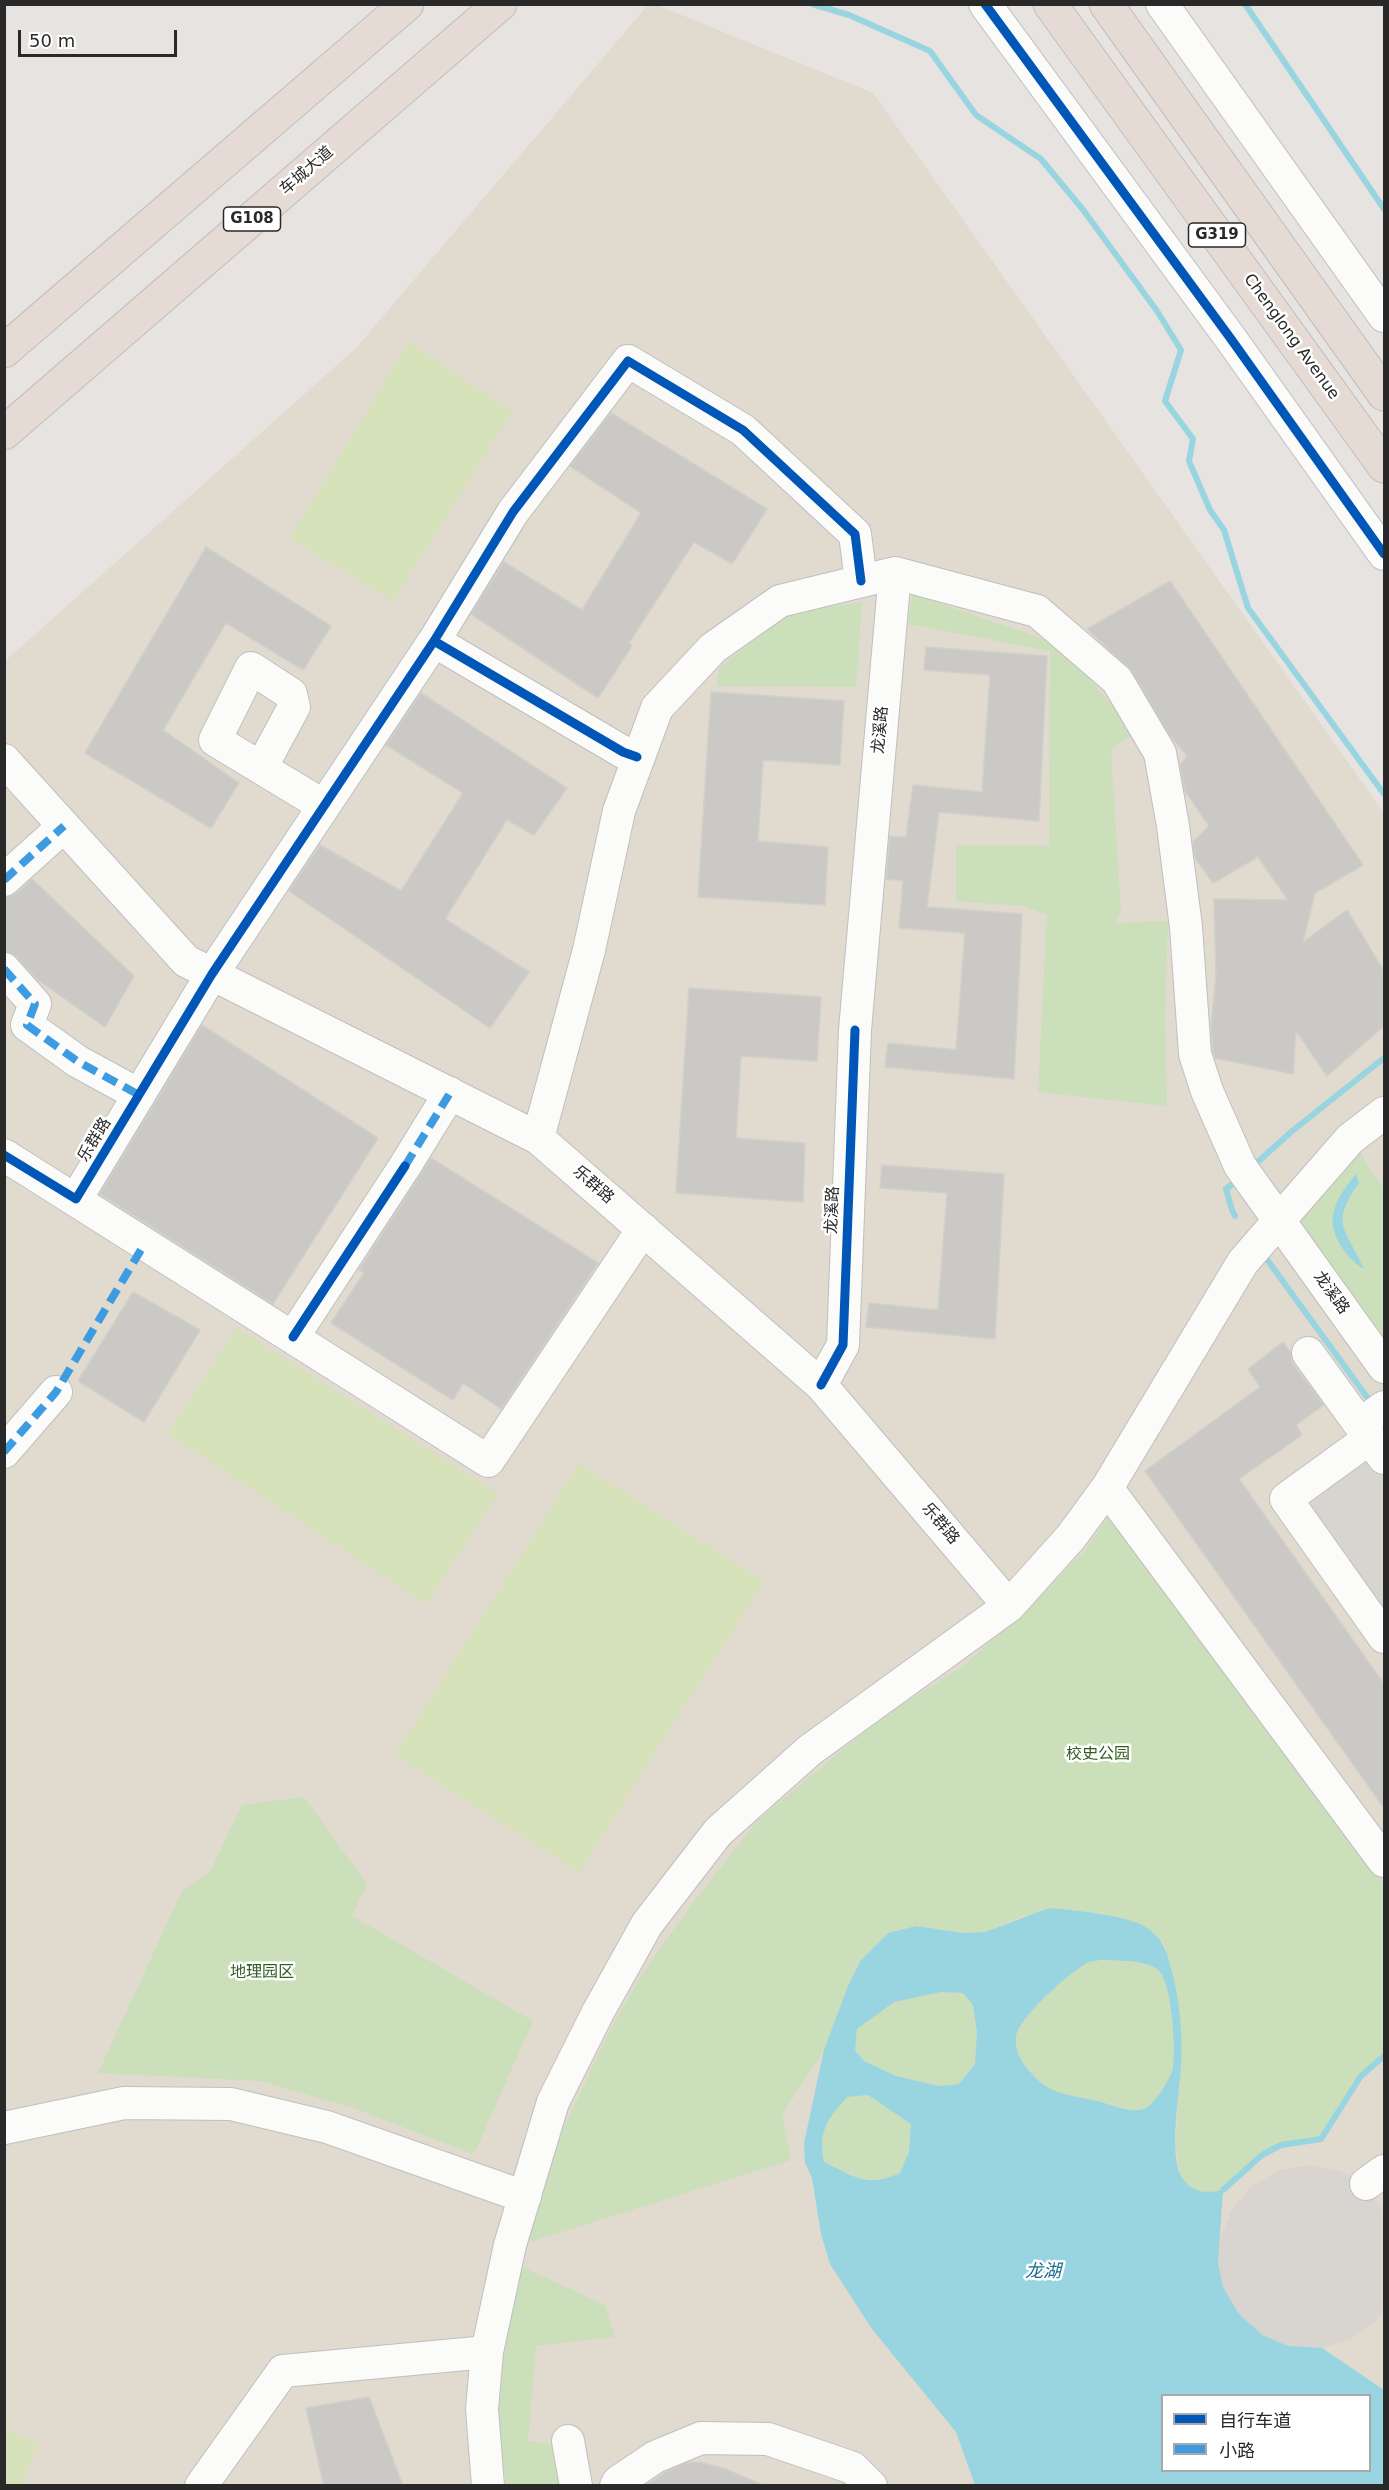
<!DOCTYPE html>
<html>
<head>
<meta charset="utf-8">
<style>
	body { margin:0 }
	#map { position:relative; width:1389px; height:2490px; overflow:hidden; background:#e6e3e0; font-family:"DejaVu Sans","Noto Sans SC",sans-serif }
	canvas { display:block }
	.frame { position:absolute; inset:0; border:6px solid #292929; pointer-events:none }
	.legend { position:absolute; left:1161px; top:2394px; width:210px; height:78px; box-sizing:border-box; background:#fff; border:2px solid #a9a9a9; margin:0; padding:8px 10px; list-style:none; font-size:18px; color:#292929 }
	.legend li { display:flex; align-items:center; gap:12px; height:30px }
	.legend b { width:30px; border:2px solid #a9a9a9 }
	.scale { position:absolute; left:18px; top:30px; width:159px; height:27px; box-sizing:border-box; border:3px solid #292929; border-top:0; padding-left:8px; font-size:18px; line-height:21px; white-space:nowrap; color:#292929; -webkit-text-stroke:4px #fff; paint-order:stroke }
</style>
</head>
<body>
<div id="map">
<canvas width="1389" height="2490"></canvas>
<div class="frame"></div>
<ul class="legend">
<li><b style="height:8px;background:#0057b8"></b>自行车道</li>
<li><b style="height:8px;background:#3d9ce1"></b>小路</li>
</ul>
<div class="scale">50 m</div>
</div>
<script>
const context = document.querySelector('canvas').getContext('2d');
context.lineJoin = 'round';
function paint(path, color) {
  context.fillStyle = color;
  context.fill(path, 'evenodd');
}
function stroke(path, color, width, dash) {
  context.strokeStyle = color;
  context.lineWidth = width;
  context.lineCap = dash ? 'butt' : 'round';
  context.setLineDash(dash || []);
  context.stroke(path);
}
function drawText(font, color, halo, rows, align = 'center') {
  context.font = font + ' "DejaVu Sans","Noto Sans SC",sans-serif';
  context.lineWidth = 5;
  context.setLineDash([]);
  context.textBaseline = 'middle';
  context.strokeStyle = halo;
  context.fillStyle = color;
  for (const [text, x, y, turn = 0] of rows) {
    context.save();
    context.translate(x, y);
    context.rotate((+turn || 0) * Math.PI / 180);
    context.textAlign = isNaN(turn) ? turn : align;
    if (halo) context.strokeText(text, 0, 0);
    context.fillText(text, 0, 0);
    context.restore();
  }
}
paint(new Path2D(`
	M648,5H657L873,93L1384,813V2485H5L4,662L355,349ZM1162,2396H1370V2470H1162Z`), '#e0dacf');
paint(new Path2D(`
	M912,594L1061,645L1135,733L1111,749L1121,912L1115,923L1168,921L1165,1016L1167,1106L1038,1092L1047,915L1023,906L956,901V845L1049,846L1050,651L908,624Z
	M862,602L856,687L717,686L719,668L791,612Z
	M1350,1139L1384,1188V1367L1278,1220Z
	M1113,1508L1384,1883V2056L1361,2076L1321,2139L1287,2142L1271,2151L1223,2190L1208,2193L1191,2189L1181,2177L1175,2146L1181,2064L1165,1945L1145,1927L1100,1913L1022,1916L985,1932L963,1933L916,1926L888,1933L861,1960L848,1986L824,2050L782,2115L791,2160L530,2242L528,2227L552,2153L610,2030L644,1971L695,1900L758,1820L882,1717L965,1665L1086,1550Z
	M304,1797L367,1884L352,1916L533,2021L474,2154L353,2108L261,2081L98,2073L182,1891L210,1872L242,1805Z
	M1101,1960C1118,1961 1143,1959 1158,1970C1172,1981 1176,2049 1173,2067C1172,2077 1155,2103 1146,2108C1129,2115 1109,2103 1093,2100C1075,2096 1052,2094 1038,2080C1027,2068 1014,2055 1016,2037C1018,2018 1070,1972 1087,1963C1091,1961 1097,1961 1101,1960Z
	M941,1992L963,1993L973,2005L977,2032L975,2064L959,2084L939,2086L896,2076L864,2061L855,2050L857,2029L894,2002Z
	M868,2095L911,2124L909,2152L900,2173L880,2182L860,2179L824,2162C818,2128 825,2122 847,2097Z
	M518,2265L605,2305L615,2337L536,2346L528,2441L559,2446L568,2485H506L493,2388Z`), '#ccdfbb');
paint(new Path2D(`
	M409,342L512,412L393,601L290,538Z
	M236,1328L498,1494L425,1604L168,1434Z
	M579,1464L764,1581L579,1872L395,1755Z
	M5,2429L38,2444L21,2485H5Z`), '#d6e2ba');
paint(new Path2D(`
	M1370,1438L1384,1458V1637L1286,1499Z
	M1308,2165L1339,2170L1366,2184L1384,2212V2310L1376,2321L1351,2339L1322,2348L1288,2346L1262,2335L1239,2314L1223,2287L1218,2263L1220,2240L1231,2211L1251,2187L1277,2171Z`), '#d8d5d1');
paint(new Path2D(`
	M1356,1174L1359,1183C1329,1225 1346,1228 1364,1269C1348,1260 1329,1235 1333,1215C1336,1199 1346,1186 1356,1174Z
	M1049,1908C1072,1910 1129,1915 1147,1928C1166,1942 1167,1954 1173,1975C1180,2005 1183,2035 1181,2066C1180,2093 1167,2157 1183,2179C1193,2194 1208,2193 1223,2190L1218,2263L1223,2287L1239,2314L1262,2335L1288,2346L1322,2348L1384,2390V2485H975L956,2432L872,2329L830,2264L821,2234L812,2178L805,2163L804,2143L824,2050L848,1986L861,1960L888,1933L916,1926L963,1933L985,1932ZM1101,1960C1118,1961 1144,1959 1158,1970C1172,1981 1176,2049 1173,2067C1172,2077 1155,2103 1146,2108C1129,2115 1109,2103 1093,2100C1075,2096 1052,2094 1038,2080C1026,2068 1014,2055 1016,2037C1018,2018 1070,1972 1087,1963C1091,1961 1097,1961 1101,1960ZM941,1992L963,1993L973,2005L977,2032L975,2064L959,2084L939,2086L896,2076L864,2061L855,2050L857,2029L894,2002ZM868,2095L911,2124L909,2152L900,2173C866,2188 856,2177 824,2162C818,2130 827,2120 847,2097ZM1162,2396H1370V2470H1162Z`), '#99d4e1');
stroke(new Path2D(`
	M812,4L849,15L930,51L976,115L1041,159L1084,211L1157,311L1181,350L1165,401L1193,439L1189,461L1210,510L1224,530L1248,608L1384,794
	M1245,4L1384,209
	M1251,1168L1291,1132L1384,1058
	M1235,1216L1232,1210L1226,1189L1239,1179
	M1263,1254L1372,1404
	M1223,2190L1262,2155L1281,2145L1321,2139L1361,2076L1384,2056`), '#99d4e1', 6);
const building = new Path2D(`
	M611,413L767,509L732,564L694,542L629,643L632,646L598,698L471,614L504,562L582,610L641,513L570,466Z
	M206,547L331,626L303,670L226,623L163,730L239,783L211,828L85,753Z
	M1170,581L1363,865L1315,893L1303,942L1347,910L1384,971V1026L1327,1076L1296,1031L1293,1074L1215,1058L1213,1051L1211,1026L1216,976L1214,899L1288,900L1258,857L1213,883L1195,858L1193,842L1209,826L1185,791L1180,765L1187,756L1169,734L1132,671L1087,629Z
	M926,647L1047,656L1039,821L939,812L927,907L1022,914L1014,1079L885,1067L888,1043L956,1050L965,933L899,928L903,881L886,879L890,836L906,837L913,785L982,792L990,675L924,670Z
	M711,692L844,701L840,765L763,760L758,841L828,847L825,905L698,897Z
	M421,693L567,788L534,835L507,820L445,919L529,972L490,1028L289,891L320,845L401,891L463,793L386,745Z
	M32,879L134,976L105,1027L38,980L17,957L4,951V898L16,894Z
	M689,988L821,997L817,1061L741,1056L736,1138L805,1143L803,1202L676,1193Z
	M202,1025L378,1138L273,1304L100,1194Z
	M431,1158L598,1263L501,1409L463,1383L453,1400L331,1323L364,1273L359,1270Z
	M882,1165L1004,1174L995,1339L866,1327L869,1303L938,1310L947,1193L880,1188Z
	M133,1292L200,1330L144,1422L78,1381Z
	M1283,1342L1290,1352L1293,1364L1324,1405L1296,1425L1302,1435L1239,1479L1384,1684V1808L1145,1471L1260,1387L1248,1369Z
	M369,2397L403,2486H324L306,2408Z
	M699,2462L726,2469L765,2486H645L664,2473L686,2463Z`);
paint(building, '#cbc9c6');
stroke(building, '#d1cfcc', 1.5);
const minor = new Path2D(`
	M985,4L1231,339L1384,554
	M1162,4L1384,316
	M637,757L623,752L434,641L513,512L628,361L743,430L855,534L861,581
	M4,760L186,961L538,1138L821,1385L1009,1606
	M261,768L294,707L291,694L251,668L215,740L324,806
	M4,880L64,826
	M4,969L35,1004L27,1025L77,1061L139,1095
	M538,1138L589,950L619,811L657,708L713,648L780,601L895,573L1037,611L1117,680L1160,753L1173,826L1186,927L1195,1054L1207,1091L1240,1166L1384,1367
	M4,1155L488,1461L643,1229
	M76,1199L212,974L434,641
	M293,1337L405,1166L450,1093
	M1308,1353L1384,1458
	M821,1385L843,1345L855,1030L895,573
	M1360,1424L1384,1407
	M1370,1438L1286,1499L1384,1637
	M4,1452L56,1392
	M1107,1488L1384,1861
	M4,2128L124,2103L231,2104L327,2127L525,2197
	M1366,2184L1384,2171
	M568,2441L576,2486
	M201,2486L283,2371L487,2352
	M488,2486L482,2409L487,2352L510,2245L553,2102L598,2012L647,1924L718,1832L810,1750L1009,1606L1071,1537L1107,1488L1243,1262L1350,1139L1384,1113
	M616,2486L618,2482L655,2457L701,2438L768,2439L853,2468L871,2486`);
const highway = new Path2D(`
	M1050,4L1384,466
	M1106,4L1384,394
	M4,351L407,4
	M4,433L500,4`);
stroke(minor, '#c0bfc0', 34);
stroke(highway, '#bfbebd', 35);
stroke(minor, '#fbfbfa', 32);
stroke(highway, '#e6dbd4', 33);
stroke(new Path2D(`
	M4,880L64,826
	M4,969L35,1004L27,1025L77,1061L139,1095
	M405,1166L450,1093
	M4,1452L56,1392L145,1243`), '#3d9ce1', 8, [15, 8]);
stroke(new Path2D(`
	M985,4L1231,339L1384,554
	M637,757L623,752L434,641L513,512L628,361L743,430L855,534L861,581
	M4,1155L76,1199L212,974L434,641
	M293,1337L405,1166
	M821,1385L843,1345L855,1030`), '#0057b8', 9);
for (const [x, y, w] of [
	[252,219,57],
	[1217,235,57]
]) {
  const box = new Path2D();
  box.roundRect(x - w / 2, y - 12, w, 24, 4.5);
  context.fillStyle = '#fff';
  context.fill(box);
  stroke(box, '#292929', 1.5);
}
drawText('bold 15px', '#292929', null, [
	["G108",252,219],
	["G319",1217,235]
]);
drawText('16px', '#292929', '#fff', [
	["车城大道",307,171,-41],
	["Chenglong Avenue",1291,337,54],
	["龙溪路",881,730,-85],
	["乐群路",95,1140,-59],
	["乐群路",593,1185,41],
	["龙溪路",833,1210,-88],
	["龙溪路",1331,1293,54],
	["乐群路",940,1524,50]
]);
drawText('16px', '#315e20', '#fff', [
	["校史公园",1098,1755],
	["地理园区",262,1973]
]);
drawText('italic 18px', '#1a6c8c', '#fff', [
	["龙湖",1043,2272]
]);
</script>
</body>
</html>
